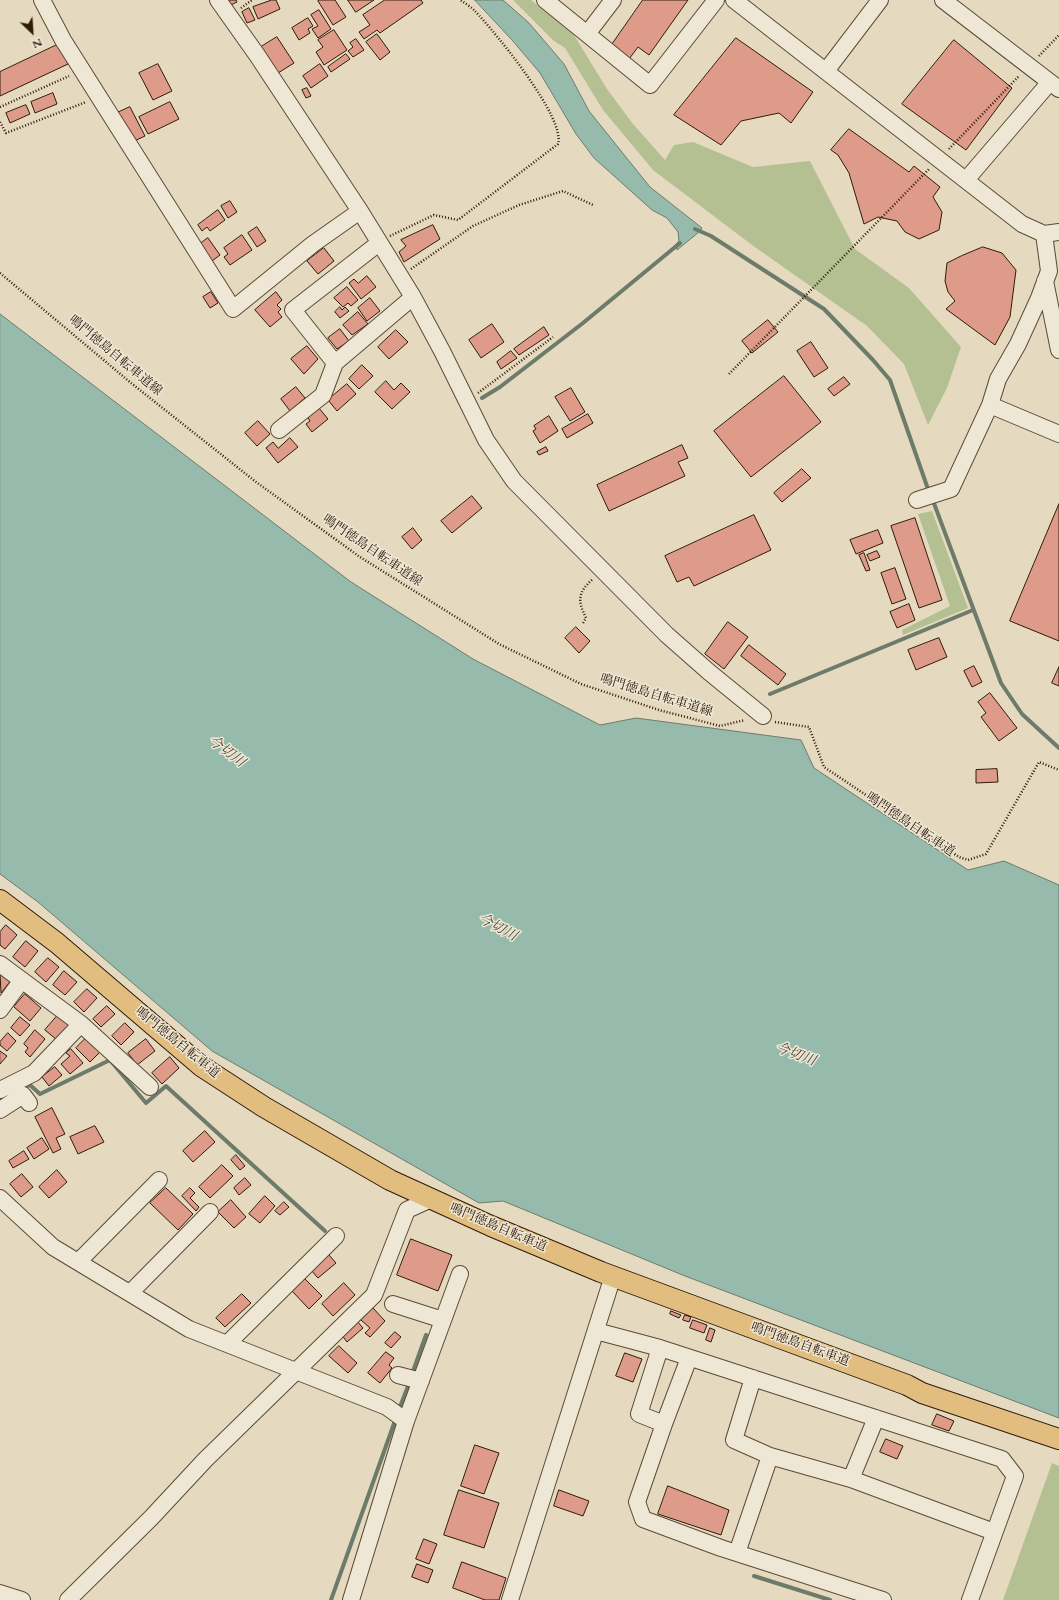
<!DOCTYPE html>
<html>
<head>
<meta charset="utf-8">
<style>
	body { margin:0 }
	#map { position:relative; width:1059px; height:1600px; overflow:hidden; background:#e5dabf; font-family:Cardo,serif }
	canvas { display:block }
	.north { position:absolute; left:12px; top:12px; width:40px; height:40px; -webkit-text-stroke:3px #eee7d5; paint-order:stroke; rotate:155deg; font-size:11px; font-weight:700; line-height:16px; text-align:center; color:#2f1a08 }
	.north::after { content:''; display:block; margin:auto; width:14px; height:18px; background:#2f1a08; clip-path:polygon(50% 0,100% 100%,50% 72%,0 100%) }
</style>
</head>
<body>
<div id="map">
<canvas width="1059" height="1600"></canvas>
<div class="north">N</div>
</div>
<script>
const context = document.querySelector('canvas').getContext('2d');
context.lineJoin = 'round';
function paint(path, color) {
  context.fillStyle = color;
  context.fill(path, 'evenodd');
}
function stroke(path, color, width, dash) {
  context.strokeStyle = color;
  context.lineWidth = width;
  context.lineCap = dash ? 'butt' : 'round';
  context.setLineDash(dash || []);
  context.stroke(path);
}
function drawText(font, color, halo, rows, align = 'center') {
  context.font = font + ' Cardo,"Noto Serif JP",serif';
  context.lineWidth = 3;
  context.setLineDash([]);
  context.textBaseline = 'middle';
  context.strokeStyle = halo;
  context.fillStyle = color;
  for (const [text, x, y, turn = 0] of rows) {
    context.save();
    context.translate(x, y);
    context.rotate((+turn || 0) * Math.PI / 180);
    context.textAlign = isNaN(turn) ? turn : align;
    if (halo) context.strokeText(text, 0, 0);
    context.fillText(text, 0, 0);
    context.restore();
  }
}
paint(new Path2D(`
	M513,0H531L574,35L607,89L633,124L665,160L674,145L693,142L753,167L810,161L855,249L909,288L961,347L947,388L928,425L904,364L867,326L752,245L653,170L603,110L565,48L554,41Z
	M932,511L968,608L903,635L902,630L950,606L918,514Z
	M1052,1463L1059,1466V1600H1003Z`), '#b5c092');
const water = new Path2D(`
	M475,0H503L529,23L564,64L589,111L650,187L702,228L699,232L677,250L676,244L679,241L678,232L667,218L652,210L594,158L576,134L540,73L512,40Z
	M0,314L351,582L473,659L600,725L636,718L801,740L814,768L968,870L1004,861L1059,885V1418L685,1276L503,1201L479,1203L212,1051L38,902L0,874Z`);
paint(water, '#96bbad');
stroke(water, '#6d7b6b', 1);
stroke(new Path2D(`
	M695,229L711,236L824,309L873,360L890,380L929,492
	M482,398L500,387L583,323L680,243
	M932,498L1001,683L1022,714L1059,748
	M770,694L973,610
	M21,1089L30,1085L40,1094L110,1060L146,1103L166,1086L325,1231
	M0,1100L8,1096
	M412,1374L426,1335
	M398,1412L410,1381
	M754,1576L830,1600
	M331,1600L396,1418`), '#6d7b6b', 4);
const building = new Path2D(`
	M228,0H236L237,2L231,5Z
	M272,0H276L280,9L258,19L253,7Z
	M320,0H335L346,17L333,25L318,1Z
	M348,0H374L356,12Z
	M385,0H421L423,3L380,33L377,30L364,39L359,32L370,25L363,15Z
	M643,0H688L649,55L638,47L629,59L611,46Z
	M249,8L255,20L247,23L242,12Z
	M319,10L331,29L318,38L312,29L318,26L311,15Z
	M308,18L313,26L308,29L310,33L299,40L292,28Z
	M334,30L347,50L324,65L316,52L323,47L318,40Z
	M377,34L390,52L380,60L366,42Z
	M277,37L294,63L278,73L261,47Z
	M736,38L813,92L791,123L779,113L741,121L721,145L674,115Z
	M356,39L364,50L353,57L348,51L353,47L350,43Z
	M954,40L1012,88L966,150L902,104Z
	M59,44L68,64L0,96V72Z
	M346,54L350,59L331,72L328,67Z
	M158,64L172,91L153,100L139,73Z
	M320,64L328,76L311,88L303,76Z
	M307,88L311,96L306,98L302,90Z
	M53,93L57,104L35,113L31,102Z
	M170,102L179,119L148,134L139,117Z
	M26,105L30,114L10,123L6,113Z
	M130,107L145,136L132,142L117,113Z
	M849,129L909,172L914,166L940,187L933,197L942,212L939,230L919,239L905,232L897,221L878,217L864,224L849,173L838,155L831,150Z
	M230,201L237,212L228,218L221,206Z
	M218,210L225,220L210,231L207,227L202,231L198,225Z
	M433,225L440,239L404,262L399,252L406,246L401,240Z
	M257,227L266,241L257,247L248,233Z
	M242,235L252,250L230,265L224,257L228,254L224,248Z
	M208,238L220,255L212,261L200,244Z
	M983,247L1002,253L1016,270L1010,317L995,345L946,309L955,301L948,292L945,281L947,263L961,256Z
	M324,248L334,261L318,274L307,261Z
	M367,276L376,287L361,299L349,283L354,279L358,283Z
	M347,287L358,300L351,306L348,303L343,307L334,298Z
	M211,292L218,303L210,308L203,297Z
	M276,292L282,300L277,305L281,309L278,312L282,317L270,327L255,310Z
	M370,298L380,311L367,321L358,308Z
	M340,307L342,310L345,307L349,311L340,318L335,312Z
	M358,312L368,324L352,335L343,325Z
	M768,320L778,332L752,353L742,341Z
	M492,324L504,342L481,358L469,340Z
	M544,327L549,335L519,355L514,349Z
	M340,329L349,341L337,349L328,338Z
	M396,330L408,342L389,359L378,347Z
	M811,342L828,368L814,377L797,351Z
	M307,346L318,359L304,374L291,359Z
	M511,351L517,358L501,369L497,362Z
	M362,365L373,376L359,389L349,379Z
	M784,376L821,422L751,477L714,431Z
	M844,377L850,384L834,396L828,389Z
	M386,381L394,390L401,383L410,392L392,409L375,392Z
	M347,384L356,394L337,411L328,400Z
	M296,387L305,398L290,411L281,399Z
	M571,388L585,412L570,421L555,397Z
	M318,407L328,419L312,432L306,424L310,421L307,416Z
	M588,414L593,423L567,438L562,429Z
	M549,416L558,431L540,443L533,431L536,429L534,426Z
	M258,421L270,434L257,446L245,433Z
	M290,438L298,447L278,463L266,448L273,442L278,448Z
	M682,445L688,458L678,462L685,476L609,511L597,485Z
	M546,447L548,451L539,455L537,452Z
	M802,469L811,478L782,502L774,493Z
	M472,496L482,508L452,533L441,521Z
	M1059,504V641L1010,621Z
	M754,515L771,550L694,586L689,577L677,582L665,556Z
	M915,518L942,600L919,608L891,526Z
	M413,528L422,540L412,549L402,537Z
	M878,530L883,543L856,554L850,540Z
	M877,551L880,557L870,561L867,555Z
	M864,553L870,570L866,571L859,555Z
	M895,568L906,599L892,604L881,573Z
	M909,604L915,620L897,628L890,612Z
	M728,622L748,637L724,669L705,654Z
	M576,627L590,641L579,653L565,638Z
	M939,638L947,657L916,670L908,650Z
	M749,645L786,674L778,685L741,656Z
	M974,666L982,682L972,687L964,671Z
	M1059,667V686L1052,683Z
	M990,693L1017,728L999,741L981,717L986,713L978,702Z
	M997,769L998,782L976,783V770Z
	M6,925L17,935L5,949L0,945V932Z
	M26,941L38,951L25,967L13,957Z
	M48,958L59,967L46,982L35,972Z
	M64,971L77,982L65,995L53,985Z
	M2,972L12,979L1,993L0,974Z
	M87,989L97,998L84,1012L74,1002Z
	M25,994L41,1008L30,1021L14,1007Z
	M107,1006L115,1014L101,1027L93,1019Z
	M58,1015L70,1024L57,1040L45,1030Z
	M20,1017L30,1025L20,1036L11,1028Z
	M125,1023L134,1032L121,1045L112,1036Z
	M35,1030L45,1039L30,1057L25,1052L28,1048L24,1044Z
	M8,1033L16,1041L7,1051L0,1045V1042Z
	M86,1038L100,1052L90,1062L76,1048Z
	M146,1039L155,1051L137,1065L128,1053Z
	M71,1049L83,1063L70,1074L61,1064L70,1056L66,1053Z
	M0,1051L7,1056L0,1064Z
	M170,1057L179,1068L162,1084L152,1073Z
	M55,1067L62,1075L49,1086L42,1077Z
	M52,1108L65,1134L56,1138L61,1149L53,1153L35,1117Z
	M95,1126L104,1142L78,1154L70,1137Z
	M205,1131L215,1142L193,1162L183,1151Z
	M42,1138L49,1149L34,1159L27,1148Z
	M24,1151L29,1159L13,1168L9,1161Z
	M236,1155L245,1166L240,1170L231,1160Z
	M222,1165L233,1176L210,1198L199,1187Z
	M57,1170L67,1182L49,1198L39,1187Z
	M22,1174L33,1187L21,1197L10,1184Z
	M245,1178L251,1185L239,1195L234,1188Z
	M166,1188L193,1214L178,1230L150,1203Z
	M190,1188L195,1193L190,1198L199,1207L196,1211L182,1196Z
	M265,1196L275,1206L260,1223L249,1214Z
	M231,1200L246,1217L234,1228L218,1212Z
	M284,1202L289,1207L280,1215L275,1211Z
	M411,1239L452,1255L438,1291L397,1275Z
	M329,1255L336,1263L318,1278L311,1270Z
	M305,1279L322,1296L309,1309L292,1291Z
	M344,1283L355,1295L333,1316L322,1304Z
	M242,1294L251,1303L225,1327L216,1318Z
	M373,1308L385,1321L370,1337L365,1333L370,1328L361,1320Z
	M671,1311L681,1315L679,1318L670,1314Z
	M685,1315L691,1317L689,1322L683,1320Z
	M356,1320L363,1328L347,1342L341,1334Z
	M693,1320L707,1325L704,1333L690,1328Z
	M710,1328L715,1330L711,1342L706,1340Z
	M395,1332L401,1337L391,1348L385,1343Z
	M339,1346L357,1363L348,1373L329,1356Z
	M386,1352L394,1358L389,1365L392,1368L380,1383L368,1373Z
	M625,1353L642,1359L633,1382L616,1376Z
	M937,1414L954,1421L949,1431L932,1425Z
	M886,1439L903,1446L897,1459L880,1452Z
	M475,1445L499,1453L484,1494L461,1486Z
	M668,1486L729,1510L721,1535L658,1514Z
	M459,1490L499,1503L484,1548L444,1535Z
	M559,1490L589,1501L583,1516L554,1506Z
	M424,1539L437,1544L429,1564L416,1559Z
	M462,1562L506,1578L499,1600H485L453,1588Z
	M417,1564L433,1570L428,1583L412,1577Z`);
paint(building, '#df9b89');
stroke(building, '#2f1a08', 1);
const minor = new Path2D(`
	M42,0L63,40L233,309L313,244L360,211
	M218,0L257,55L360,211L413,297L442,351L486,440L514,481L667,635L709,672L763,716
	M545,0L650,85L716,0
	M734,0L1022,224L1044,234L1059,232
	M943,0L1059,89
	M587,34L613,0
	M826,71L880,0
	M966,180L1050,82
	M1045,281L1059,350
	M335,363L293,310L379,243
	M990,405L1059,434
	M279,430L323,395L335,363L413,297
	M917,500L951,489L990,405L998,379L1018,344L1039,298L1049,271L1044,234
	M0,964L81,1024L150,1087
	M0,1010L22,980
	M0,1090L34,1073L81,1024
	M0,1110L23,1095L29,1103
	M0,1198L53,1247L189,1329L387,1407L406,1421
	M78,1262L159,1180
	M130,1293L210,1212
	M393,1304L443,1320
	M596,1331L660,1348L1002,1459L1015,1476L970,1600
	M227,1344L336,1236
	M660,1348L639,1414L664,1424L637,1502L643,1519L721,1548L883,1600
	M398,1375L421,1381
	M753,1378L734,1440L770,1456
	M876,1418L851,1479L994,1532
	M664,1424L689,1358
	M737,1553L770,1456L851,1479
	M0,1593L22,1600
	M68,1600L151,1518L205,1460L374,1295L407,1210L431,1199
	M351,1600L406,1421L460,1274
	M510,1600L613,1276`);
const major = new Path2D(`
	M0,900L57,943L201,1066L264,1107L390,1180L491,1226L601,1272L907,1385L922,1393L1059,1439`);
stroke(minor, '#5c4a36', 18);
stroke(major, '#2f1a08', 22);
stroke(new Path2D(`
	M241,8L252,0
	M1039,56L1059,35
	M0,107L69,76
	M0,122L6,133L86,102
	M949,149L1019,76
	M390,236L434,215L458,220L558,144C566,118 495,32 475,11C471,7 465,3 460,0
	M411,269L473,226L519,205L563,191L593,205
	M0,273L131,383L256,482L360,557L499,644L581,684L659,710L720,726L745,720
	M729,374L930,168
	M478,393L553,337
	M583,623L586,618C577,600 578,592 593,579
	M775,722L809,727L824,767L959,857L968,860L986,854L1039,762L1059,770`), '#2f1a08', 2.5, [1, 2]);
stroke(minor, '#eee7d5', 16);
stroke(major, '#e2bd80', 20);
drawText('13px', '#2f1a08', '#eee7d5', [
	["鳴門徳島自転車道線",115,356,40],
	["鳴門徳島自転車道線",372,551,34],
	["鳴門徳島自転車道線",656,696,17],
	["鳴門徳島自転車道",910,825,34],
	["鳴門徳島自転車道",177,1043,39],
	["鳴門徳島自転車道",498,1228,23],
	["鳴門徳島自転車道",800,1345,20]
]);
drawText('italic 14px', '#4e4a3a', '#eee7d5', [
	["今切川",226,752,37],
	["今切川",497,928,28],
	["今切川",795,1055,21]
]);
</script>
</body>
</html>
